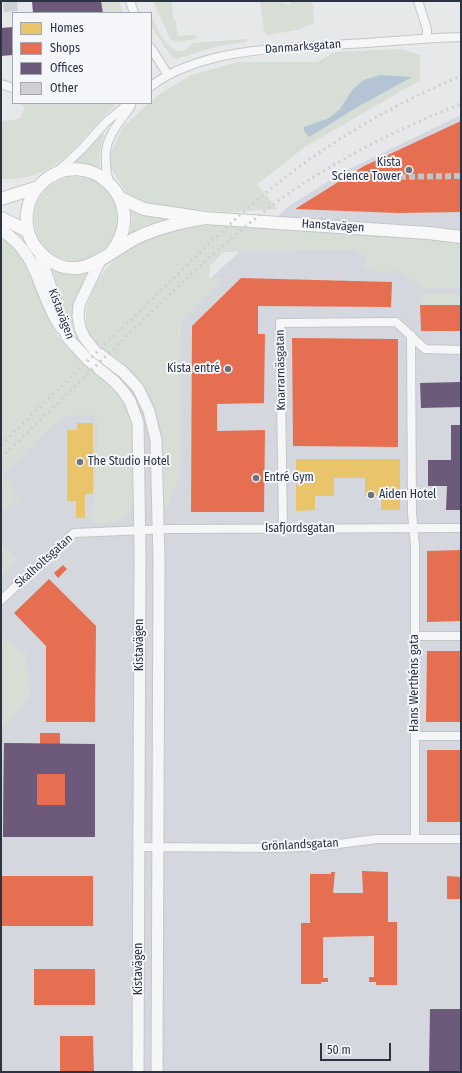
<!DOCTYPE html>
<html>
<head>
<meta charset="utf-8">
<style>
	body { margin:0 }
	#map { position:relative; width:462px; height:1073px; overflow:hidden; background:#e6e8ea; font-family:"Fira Sans Condensed",sans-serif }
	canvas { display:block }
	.frame { position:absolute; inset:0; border:2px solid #2b3445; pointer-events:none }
	.legend { position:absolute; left:12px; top:12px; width:140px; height:92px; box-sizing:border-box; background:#f4f6f9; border:1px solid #a4a8b1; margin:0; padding:5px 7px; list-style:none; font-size:12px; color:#2b3445 }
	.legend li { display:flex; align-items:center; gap:8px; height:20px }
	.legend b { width:20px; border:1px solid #a4a8b1 }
	.scale { position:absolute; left:320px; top:1043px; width:71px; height:18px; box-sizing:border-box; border:2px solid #2b3445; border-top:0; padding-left:5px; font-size:12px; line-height:14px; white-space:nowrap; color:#2b3445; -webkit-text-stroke:3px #f4f6f9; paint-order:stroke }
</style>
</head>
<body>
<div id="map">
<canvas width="462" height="1073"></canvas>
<div class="frame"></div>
<ul class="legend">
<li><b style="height:11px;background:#e9c46a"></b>Homes</li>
<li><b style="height:11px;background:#e76f51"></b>Shops</li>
<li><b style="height:11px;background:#6d597a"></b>Offices</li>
<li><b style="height:11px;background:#ced0d3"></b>Other</li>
</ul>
<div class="scale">50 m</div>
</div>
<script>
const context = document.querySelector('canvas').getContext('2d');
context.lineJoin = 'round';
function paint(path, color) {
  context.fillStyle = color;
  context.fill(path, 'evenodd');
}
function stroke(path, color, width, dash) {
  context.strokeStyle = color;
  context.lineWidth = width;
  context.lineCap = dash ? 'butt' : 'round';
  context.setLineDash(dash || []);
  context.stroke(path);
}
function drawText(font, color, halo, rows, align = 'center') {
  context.font = font + ' "Fira Sans Condensed",sans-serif';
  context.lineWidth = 4;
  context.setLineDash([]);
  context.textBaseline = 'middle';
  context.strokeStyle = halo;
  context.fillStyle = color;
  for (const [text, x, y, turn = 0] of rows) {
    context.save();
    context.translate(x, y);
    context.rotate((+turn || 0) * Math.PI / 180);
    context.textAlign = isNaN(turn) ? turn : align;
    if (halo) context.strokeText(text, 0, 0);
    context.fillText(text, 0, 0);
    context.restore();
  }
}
paint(new Path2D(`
	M461,115V1072H1V471L289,206L343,172Z`), '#d4d7dd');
paint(new Path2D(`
	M101,1H119L123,13H103Z
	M153,1H172L173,19L176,20L177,36L195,35L197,36L195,39L180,42L171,40Z
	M260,1H275L290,5L292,1H313L314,23L297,30L268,35L264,32Z
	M151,15C157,28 167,54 183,51C188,50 189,46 193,43L248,39L247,42L218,46L176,59L172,57L151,26Z
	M401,49L420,55V80L305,147L257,184L277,209L230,212L154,206L127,194L111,168L109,157L123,127L158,95L191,75L239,62H317L335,52Z
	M19,103H117C80,138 59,182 1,179V121L20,119L25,107Z
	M101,133L104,134L99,155L100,167L74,162Z
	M34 219a42 42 0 1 1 84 0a42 42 0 1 1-84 0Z
	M130,207L173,218L130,236L132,218Z
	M217,225L403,237L461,243V288H421L398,270L397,272L373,271L363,265L367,258L354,250H296V252H223L210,266L209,278H221V282L184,319L181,326L180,476L166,510L162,504C161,471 167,436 154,405C148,390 140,378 129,368C118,358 102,351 93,339C83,326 85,310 91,296C113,242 163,227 217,225Z
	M1,234C6,238 13,242 18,247C40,271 39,309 57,335C75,362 120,385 129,412C135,429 133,448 133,466C133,483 136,502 127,517L115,523H90L94,501L98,423L93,415L64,416L2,475L20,497L5,510L1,506Z
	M50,271L75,274L87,273L74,303L75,326L69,329Z
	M426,294H461V305H420L421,298Z
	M1,542L19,561L3,575L1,573Z
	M1,636L26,653L30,696L1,730Z`), '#d6ded6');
paint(new Path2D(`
	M380,75L412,77L359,106L309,137L304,131V127L329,118L340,109L353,89L364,80Z`), '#b4c4d5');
paint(new Path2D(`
	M77,423H93V494H85V518H76V501H67V430H77Z
	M296,459H400V510H381V496H365V478H334V496H315V510L296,511Z`), '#e9c46a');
paint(new Path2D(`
	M461,121V212L398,213L295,209L364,166Z
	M241,278L392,282L391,307L258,306V334H265L264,403L217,404V431L265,430L264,512H191L192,326Z
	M420,305H461V331H421Z
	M292,338L398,339V447L293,446Z
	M461,550V621L427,622V551Z
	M63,565L67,569L58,578L54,573Z
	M49,579L96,626L95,722H46V646L14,613Z
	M427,651H461V722H426Z
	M40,733H60V744H95V837H3L4,743L40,744Z
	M427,750H461V822H427Z
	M362,871L388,872V922H397V985H376V982H369V977H374V936L323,937V978H328V982H321V984H301V923H310V874H331V872H335L333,893H363Z
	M1,876H93V926H1Z
	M447,876L461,877V899H447Z
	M34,969H95V1005H34Z
	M60,1036H93L94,1072H60Z`), '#e76f51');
paint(new Path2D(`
	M32,1H101L103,13H33Z
	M13,27V55L1,56V28Z
	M461,382V407L421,408L420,383Z
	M451,425H461V510H446L447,486H428V460H451Z
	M4,743L95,744V837H3ZM37,774H65V805H37Z
	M430,1009H461V1072H429Z`), '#6d597a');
paint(new Path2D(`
	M3,1H17L18,11L4,12Z`), '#ced0d3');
stroke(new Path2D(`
	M391,177L461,176`), '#c1c4c9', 6, [6, 3]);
const minor = new Path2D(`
	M130,1L134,13
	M418,1L427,29V38
	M151,48L168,75
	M1,84L13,88
	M151,86C203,47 286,48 348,44C386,42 423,38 461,37
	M58,171L82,149L106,122L129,103
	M109,183C100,144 109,136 131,106
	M411,335L412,513L415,546V839
	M283,529L280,323L396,322L425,349L461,350
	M1,600L74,533L169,529L461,528
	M416,636H461
	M415,736H461
	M139,847L279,848L322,846L377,839H461`);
const tertiary = new Path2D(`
	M1,230C41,255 37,293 61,328
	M39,251L67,337L88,360L114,381L123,391L130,401L138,423L140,553L138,1072
	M100,261L79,305L78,316L80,328L84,337L94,350L123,372L138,388L149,411L156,440L159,560L157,1072`);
const secondary = new Path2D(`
	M120,198L144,209L205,218L428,233L461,237
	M1,199L38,187
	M1,218L28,231
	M110,254C154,201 85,141 41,184C33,192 28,202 27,213C25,230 31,245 44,256C78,286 107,253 136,238C158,227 181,222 205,218`);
stroke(minor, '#c4c6c8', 10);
stroke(tertiary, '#c4c6c8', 13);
stroke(secondary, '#c4c6c8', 14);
stroke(minor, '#f5f6f7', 8);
stroke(tertiary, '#f5f6f7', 11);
stroke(secondary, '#f8f8f8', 12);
stroke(new Path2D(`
	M1,445C50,397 100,349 149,302C188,265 225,226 267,192C325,144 391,105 461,76
	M1,458C48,412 95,367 142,321C188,277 233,233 285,196C340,158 399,128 461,104`), '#cecfd2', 3, [2, 4]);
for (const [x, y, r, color] of [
	[409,170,4,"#6c737f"],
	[228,369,4,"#6c737f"],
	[80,462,4,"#6c737f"],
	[256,478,4,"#6c737f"],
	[371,495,4,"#6c737f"]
]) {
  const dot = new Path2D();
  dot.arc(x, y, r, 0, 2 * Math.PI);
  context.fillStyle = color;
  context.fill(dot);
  stroke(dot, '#f4f6f9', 1.5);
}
drawText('12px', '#2b3445', '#f4f6f9', [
	["Danmarksgatan",303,47,-4],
	["Hanstavägen",333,226,4],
	["Kistavägen",61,314,69],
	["Knarrarnäsgatan",281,370,-91],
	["Isafjordsgatan",300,529],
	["Skalholtsgatan",44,561,-42],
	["Kistavägen",140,645,-90],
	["Hans Werthéns gata",415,683,-90],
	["Grönlandsgatan",300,845,-3],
	["Kistavägen",139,969,-90]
]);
drawText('12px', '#2b3445', '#f4f6f9', [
	["Kista",401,163,"right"],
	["Science Tower",401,177,"right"],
	["Kista entré",220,369,"right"],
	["The Studio Hotel",88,462],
	["Entré Gym",264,478],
	["Aiden Hotel",379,495]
], 'left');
</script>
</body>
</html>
